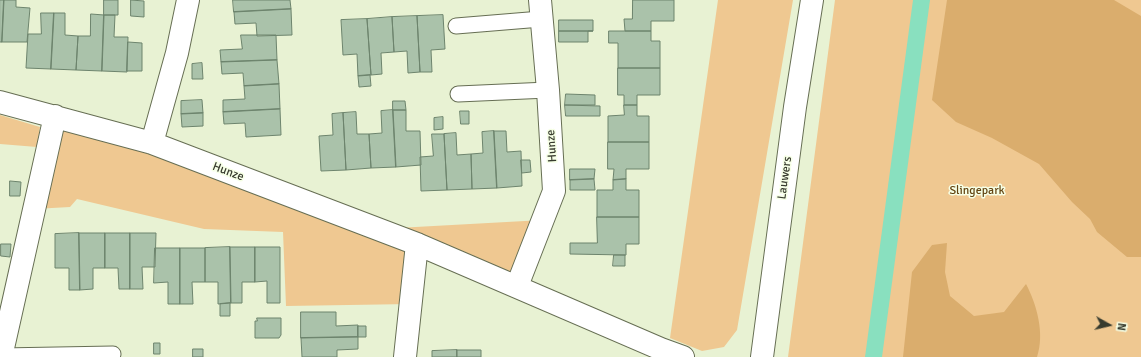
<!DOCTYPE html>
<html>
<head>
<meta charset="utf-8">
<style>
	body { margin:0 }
	#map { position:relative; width:1141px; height:357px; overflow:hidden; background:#e8f2d3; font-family:Signika,sans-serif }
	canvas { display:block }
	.north { position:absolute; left:1089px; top:305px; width:40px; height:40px; -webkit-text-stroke:3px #f6ffe6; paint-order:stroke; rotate:98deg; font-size:11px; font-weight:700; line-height:16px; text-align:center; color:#373b2e }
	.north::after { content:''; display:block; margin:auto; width:14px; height:18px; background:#373b2e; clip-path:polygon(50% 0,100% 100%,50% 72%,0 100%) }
</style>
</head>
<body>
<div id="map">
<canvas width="1141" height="357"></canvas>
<div class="north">N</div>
</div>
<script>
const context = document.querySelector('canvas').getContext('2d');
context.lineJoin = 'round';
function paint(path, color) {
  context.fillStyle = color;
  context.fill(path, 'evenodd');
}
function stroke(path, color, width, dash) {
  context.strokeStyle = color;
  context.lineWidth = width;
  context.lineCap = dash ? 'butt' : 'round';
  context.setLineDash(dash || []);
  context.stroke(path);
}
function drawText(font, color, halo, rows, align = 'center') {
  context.font = font + ' Signika,sans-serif';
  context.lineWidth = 3;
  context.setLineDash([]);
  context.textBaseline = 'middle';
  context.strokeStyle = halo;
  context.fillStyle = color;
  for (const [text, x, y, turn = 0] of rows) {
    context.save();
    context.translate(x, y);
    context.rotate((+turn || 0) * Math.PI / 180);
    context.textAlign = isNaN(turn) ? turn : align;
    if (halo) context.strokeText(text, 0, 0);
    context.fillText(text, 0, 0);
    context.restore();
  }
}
paint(new Path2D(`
	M718,0H793L737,330L724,347L702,351L670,338Z
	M835,0H1141V357H788Z
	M0,115L40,127L37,147L0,144Z
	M54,116L379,229L543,220L517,286L417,245L411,304L286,306L283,232L204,229L77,199L70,207L34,209Z`), '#efc891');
paint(new Path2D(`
	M947,0H1114L1141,16V257H1127L1097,232L1090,219L1072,202L1039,164L992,138L956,122L932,100Z
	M947,243L945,272L950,296L974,316L1004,312L1026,284C1037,305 1045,334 1037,357H903L912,272L932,245Z`), '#daad6d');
paint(new Path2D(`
	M913,0H930L882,357H865Z`), '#89e0bf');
const building = new Path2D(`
	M0,0H4L2,42H0Z
	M4,0H16V7L30,8L27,42H2Z
	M104,0H118V15H104Z
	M131,0L144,1V17L131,16Z
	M233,0H290L291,9L234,12Z
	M633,0H674V21H651V31H625L624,19H632Z
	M291,9L292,35L257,36L256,23L235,24L234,12Z
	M41,13H54L51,69L26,68L28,34H41Z
	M54,13H65V35L78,36L76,70L51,69Z
	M91,14L104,15L102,71L76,70L78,36H90Z
	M104,15H115L114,37H128L127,72L102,71Z
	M443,15L445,49L431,50L432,72H420L417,16Z
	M417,16L420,72L408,73L407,51L394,52L392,17Z
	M392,17L394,52L381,53L382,74L371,75L367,19Z
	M367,19L371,75L358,76L357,54L343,55L341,20Z
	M559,20H593V31H559Z
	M559,31H593H588V42H559Z
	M609,31H651V41H660V68H618V43H609Z
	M241,35H276L277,60L221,62L220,50L242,49Z
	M128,42L142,43V71H127Z
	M277,60L279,84L244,86L243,73L222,74L221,62Z
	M202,63L203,79H192V64Z
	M618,68H660V95H637V105H624V95H618Z
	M370,75L371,86L359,87L358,76Z
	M279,84L280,109L223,112V100L245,99L244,86Z
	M566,94L595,95V105H565Z
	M202,100L203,113L181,114V101Z
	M393,101H405L406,110H393Z
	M565,105L600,106V116H566Z
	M624,105H637V116H649V142H608V116L624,115Z
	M280,109L281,135L246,137L245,123L224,124L223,112Z
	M393,110H406V131H420L421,165L396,167Z
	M393,110L396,167L371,168L369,134L382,133L381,111Z
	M460,111H469V124H461Z
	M356,112L357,134H369L371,168L346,170L343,113Z
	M203,113V126L182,127L181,114Z
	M343,113L346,170L321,171L319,136L333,135L332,114Z
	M443,117V129L434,130V118Z
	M494,131H506L507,152L521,151L522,186L497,188Z
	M494,131L497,188L472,189L471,154L483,153L482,132Z
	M456,133L457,155L471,154L472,189L447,190L444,134Z
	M432,134H444L447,190L421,191L420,157L433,156Z
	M608,142H649V169H626V179L613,180L614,169H608Z
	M521,160H530L531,172L522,173Z
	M570,169H595L594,179L570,180Z
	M594,179L595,190H570V180Z
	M626,179V190H639V217H597V190H613V180Z
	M10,181L21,182L20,196H10Z
	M597,217H639V244H626V255L570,254V243H597Z
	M79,233H105V268H93V289L80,290Z
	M79,233L80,290H69V268H55V234Z
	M105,233H130V289H119L118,268H105Z
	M130,233H156L155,267H142L143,289H130Z
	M1,244H11L10,257L1,256Z
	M230,247H255V282H242V303H231Z
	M230,247L231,303L218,304V282H205V248Z
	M255,247H280V303H267V281L255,282Z
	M155,248H180V304H168V282L154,283Z
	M180,248H205V282H192L193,304H180Z
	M614,255H625V266H613Z
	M230,303V316H220V304Z
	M301,312H336V326L358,325V337L301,338Z
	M257,318H281V335L279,338H255V321H257Z
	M358,326H366V337H358Z
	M358,337V349L337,350V357H302L301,338Z
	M154,343H160V354H154Z
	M193,349H203V357H193Z
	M457,350H481V357H457Z
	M457,350V357H432V351Z`);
paint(building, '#aac2aa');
stroke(building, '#6d846d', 1);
const service = new Path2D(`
	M456,26L541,19
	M458,94L548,90
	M1,356L113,354`);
const minor = new Path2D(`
	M0,102L152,143L417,244L661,349L683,357
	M152,143L177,53L188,0
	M517,286L554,191L548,90L540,0
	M1,357L55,116
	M405,357L417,244`);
const tertiary = new Path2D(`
	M762,357L795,107L812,0`);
stroke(service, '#666e53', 17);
stroke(minor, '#666e53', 24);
stroke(tertiary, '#666e53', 24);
stroke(service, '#fff', 15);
stroke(minor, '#fff', 22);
stroke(tertiary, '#fff', 22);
drawText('12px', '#373b2e', '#f6ffe6', [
	["Hunze",552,146,-94],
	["Hunze",228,172,21],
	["Lauwers",785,178,-82]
]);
drawText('12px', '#634512', '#f6ffe6', [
	["Slingepark",977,191]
]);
</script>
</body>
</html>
